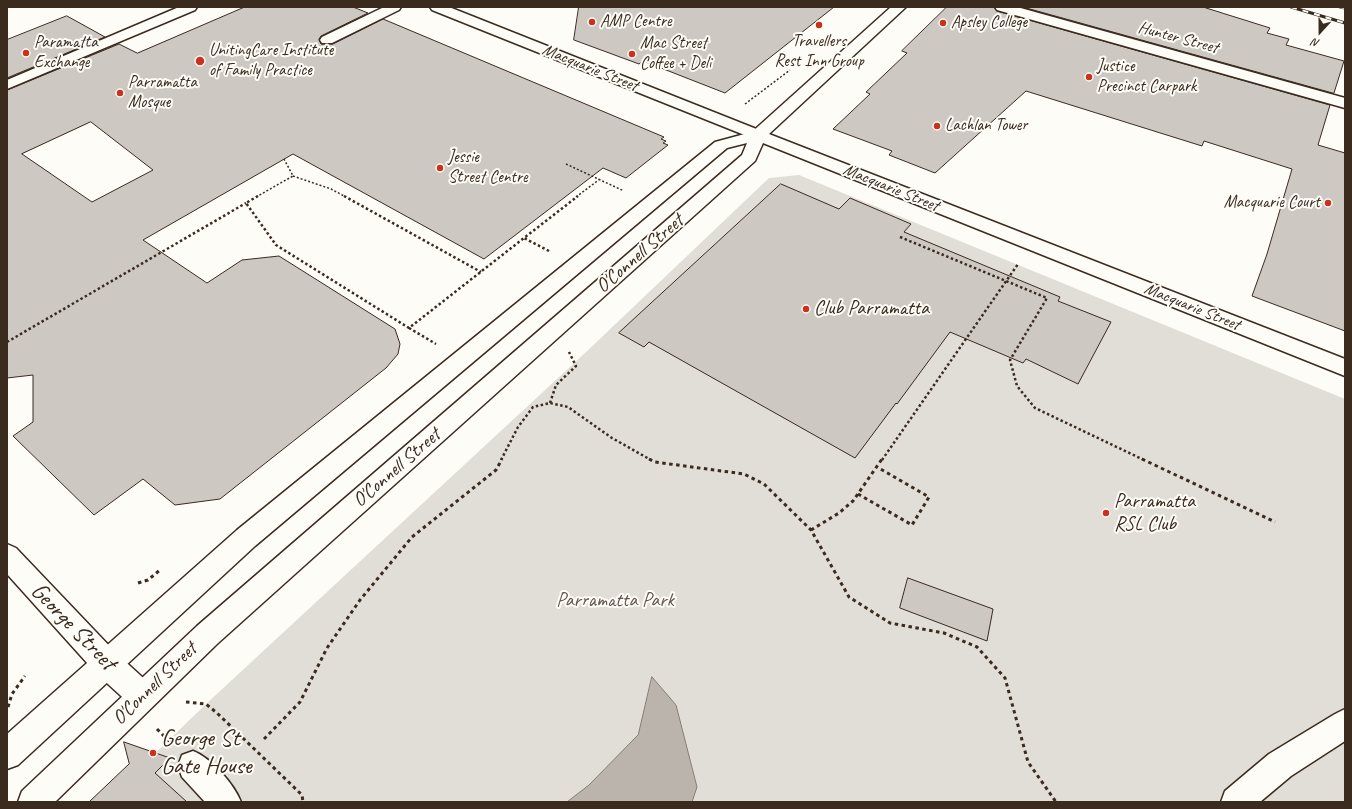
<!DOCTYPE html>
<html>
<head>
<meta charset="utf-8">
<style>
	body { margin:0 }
	#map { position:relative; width:1352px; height:809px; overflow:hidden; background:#fdfcf7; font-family:Caveat,sans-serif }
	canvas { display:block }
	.frame { position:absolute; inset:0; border:8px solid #3b2a1e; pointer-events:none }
	.north { position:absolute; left:1300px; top:12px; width:40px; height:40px; -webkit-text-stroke:3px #fdfcf7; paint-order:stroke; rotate:201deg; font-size:11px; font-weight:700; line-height:16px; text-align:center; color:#3b2a1e }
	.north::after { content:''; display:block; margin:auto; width:14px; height:18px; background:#3b2a1e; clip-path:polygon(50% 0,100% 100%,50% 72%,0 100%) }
</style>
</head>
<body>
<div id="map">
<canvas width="1352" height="809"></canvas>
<div class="frame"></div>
<div class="north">N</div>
</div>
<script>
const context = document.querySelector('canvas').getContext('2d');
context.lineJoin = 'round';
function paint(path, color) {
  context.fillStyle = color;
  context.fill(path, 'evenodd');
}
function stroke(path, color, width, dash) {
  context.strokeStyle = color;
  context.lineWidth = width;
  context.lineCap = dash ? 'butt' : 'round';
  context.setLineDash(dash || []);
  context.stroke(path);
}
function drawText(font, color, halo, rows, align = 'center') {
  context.font = font + ' Caveat,sans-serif';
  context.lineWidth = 4;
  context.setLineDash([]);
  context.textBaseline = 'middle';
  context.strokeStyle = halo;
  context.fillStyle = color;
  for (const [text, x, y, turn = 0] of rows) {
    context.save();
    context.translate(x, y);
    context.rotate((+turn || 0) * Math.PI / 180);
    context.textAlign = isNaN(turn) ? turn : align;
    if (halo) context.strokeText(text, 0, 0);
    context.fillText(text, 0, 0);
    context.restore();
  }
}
paint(new Path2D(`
	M799,175L1345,399V802H105L206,704L585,353L769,178Z`), '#e1ded7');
const water = new Path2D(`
	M652,677L676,705L697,787L692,802H567L589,785L638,735Z`);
paint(water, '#bbb4ad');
stroke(water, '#887d74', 1);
const building = new Path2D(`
	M245,7H353L368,13L321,36L319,39L321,44H333L383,19L664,137L661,139L666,141L663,143L668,145L626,178L603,168L484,259L293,154L143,240L207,283L242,260L279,256L395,329L400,344L398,354L386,368L220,499L175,505L143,479L94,515L13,436L33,422V375L7,378V90L119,44L137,53ZM91,122L153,170L92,202L22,154Z
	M579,7H834L725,93L643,61L639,64L574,40Z
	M947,7H994L997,11L1330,105L1318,145L1345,153V331L1252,296L1267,254L1292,169L1204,141L1202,146L1026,91L935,173L889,155L892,151L833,129L870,94L866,92L907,53L902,51Z
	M1023,7H1203L1270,28L1267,33L1289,39L1286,45L1344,61L1334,93Z
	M67,16L105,37L7,78V40Z
	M781,184L839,209L850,198L911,224L904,232L1060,297L1058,301L1111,322L1078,384L1026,359L1023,363L950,332L897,404L896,403L855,458L649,342L644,347L619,333Z
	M908,578L993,609L987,641L900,608Z
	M124,742L170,758L155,773L187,802H89L129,764Z`);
paint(building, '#cdc8c2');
stroke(building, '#3b2a1e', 1);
const minor = new Path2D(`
	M179,7H197L195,10L7,89V80Z
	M384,7H401L399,10L332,43H322L320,40L322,37Z
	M430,7H449L764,132L766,135L764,138L758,140L752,138L432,10Z
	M995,7H1017L1345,98V108L997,10Z
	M7,544L16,548L117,654L152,686L156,696L152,706L142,710L132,706L97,674L7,574Z
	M1345,709V741L1291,776L1260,802H1221L1225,791L1269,754L1335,714Z
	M193,751C211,758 234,784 241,802H205L182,777L178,766L182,755Z`);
const major = new Path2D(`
	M891,7H906L769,134L1345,359V376L763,143L755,161L217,644L55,802H18L22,791L197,626L742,155L747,143L727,148L255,546L18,765L7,769V734L237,530L715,142L752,132Z`);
stroke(minor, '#3b2a1e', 3);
stroke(major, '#3b2a1e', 3);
stroke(new Path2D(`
	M745,104L790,70
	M566,164L624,191
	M293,176L331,189L346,197
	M256,197L293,176L284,159
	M576,197L600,179`), '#3b2a1e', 1.5, [2, 2]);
stroke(new Path2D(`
	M258,196L246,203L276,245L409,328L524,238
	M344,196L481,272
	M900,237L1047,298L1010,360L1017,386L1035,408L1144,460
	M549,251L524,238L578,196
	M409,328L436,344
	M7,342L246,203
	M550,403L556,385L576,366L569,352
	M501,460L518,427L533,407L550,403L568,407L612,438L651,460
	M882,460L1018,264`), '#3b2a1e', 2.5, [2.5, 2.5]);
stroke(new Path2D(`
	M649,459L655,462L744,474L764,484L811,530L849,597L890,623L944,633L977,647L1005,678L1028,762L1056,802
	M1142,459L1275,522
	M858,494L912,525L929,497L877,467
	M811,530L839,513L853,501L882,459
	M138,583L148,580L160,570
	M186,702L206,704L217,713L302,795L303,802
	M8,707L12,694L25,676
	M157,729L170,742
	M264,739L300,702L327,648L360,600L412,537L496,470L502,459`), '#3b2a1e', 3, [3.5, 3.5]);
paint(minor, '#fdfcf7');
paint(major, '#fdfcf7');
const rail = new Path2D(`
	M1291,7L1345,23
	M1340,7L1345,8`);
stroke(rail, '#3b2a1e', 3);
stroke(rail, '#fdfcf7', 2, [6]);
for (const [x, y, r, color] of [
	[592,22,4,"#c8321e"],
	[943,23,4,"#c8321e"],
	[819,25,4,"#c8321e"],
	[26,53,4,"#c8321e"],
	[632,54,4,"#c8321e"],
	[200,61,5,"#c8321e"],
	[1089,77,4,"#c8321e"],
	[120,93,4,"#c8321e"],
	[937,126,4,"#c8321e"],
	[440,168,4,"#c8321e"],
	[1328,203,4,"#c8321e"],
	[806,309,4,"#c8321e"],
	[1106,513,4,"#c8321e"],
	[153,753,4,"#c8321e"]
]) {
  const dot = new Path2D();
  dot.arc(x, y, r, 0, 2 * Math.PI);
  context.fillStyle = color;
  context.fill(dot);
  stroke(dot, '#fdfcf7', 1.5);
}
drawText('17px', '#3b2a1e', '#fdfcf7', [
	["AMP Centre",600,22],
	["Apsley College",951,23],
	["Travellers",819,42,"center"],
	["Rest Inn Group",819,62,"center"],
	["Paramatta",34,43],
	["Exchange",34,63],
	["Mac Street",640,44],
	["Coffee + Deli",640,64],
	["UnitingCare Institute",209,51],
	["of Family Practice",209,71],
	["Justice",1097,67],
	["Precinct Carpark",1097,87],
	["Parramatta",128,83],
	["Mosque",128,103],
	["Lachlan Tower",945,126],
	["Jessie",448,158],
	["Street Centre",448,178],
	["Macquarie Court",1320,203,"right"]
], 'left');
drawText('17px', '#3b2a1e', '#fdfcf7', [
	["Hunter Street",1178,38,15],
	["Macquarie Street",590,68,22],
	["Macquarie Street",891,188,22],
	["Macquarie Street",1192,307,22]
]);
drawText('20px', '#3b2a1e', '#fdfcf7', [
	["O'Connell Street",640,254,-41],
	["O'Connell Street",397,468,-41],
	["O'Connell Street",155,684,-44]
]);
drawText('20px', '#3b2a1e', '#fdfcf7', [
	["Club Parramatta",814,309],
	["Parramatta",1114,502],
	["RSL Club",1114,525]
], 'left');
drawText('20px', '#64574c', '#fdfcf7', [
	["Parramatta Park",615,601]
]);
drawText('24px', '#3b2a1e', '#fdfcf7', [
	["George Street",73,627,46]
]);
drawText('24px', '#3b2a1e', '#fdfcf7', [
	["George St",161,739],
	["Gate House",161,767]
], 'left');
</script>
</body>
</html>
